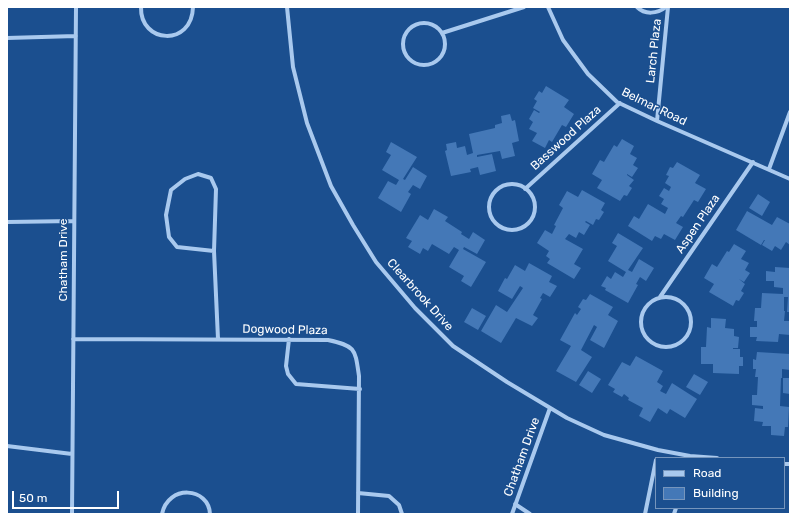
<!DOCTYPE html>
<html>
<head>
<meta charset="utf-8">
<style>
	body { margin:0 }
	#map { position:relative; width:797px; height:521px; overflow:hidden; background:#1b4f8f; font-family:Rubik,sans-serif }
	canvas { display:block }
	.frame { position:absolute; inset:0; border:8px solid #fff; pointer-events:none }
	.legend { position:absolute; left:655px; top:457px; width:130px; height:52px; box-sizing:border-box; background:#1b4f8f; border:1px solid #7695bc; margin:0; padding:5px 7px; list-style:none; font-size:12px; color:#fff }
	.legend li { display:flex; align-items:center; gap:8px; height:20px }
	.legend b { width:20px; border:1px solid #7695bc }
	.scale { position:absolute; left:12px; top:491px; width:107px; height:18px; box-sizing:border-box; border:2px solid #fff; border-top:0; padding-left:5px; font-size:12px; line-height:14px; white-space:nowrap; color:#fff; -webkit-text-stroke:3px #1b4f8f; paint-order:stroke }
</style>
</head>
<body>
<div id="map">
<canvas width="797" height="521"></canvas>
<div class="frame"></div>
<ul class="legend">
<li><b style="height:5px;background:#a9c9ee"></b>Road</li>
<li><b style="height:11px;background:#4478b7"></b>Building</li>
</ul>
<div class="scale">50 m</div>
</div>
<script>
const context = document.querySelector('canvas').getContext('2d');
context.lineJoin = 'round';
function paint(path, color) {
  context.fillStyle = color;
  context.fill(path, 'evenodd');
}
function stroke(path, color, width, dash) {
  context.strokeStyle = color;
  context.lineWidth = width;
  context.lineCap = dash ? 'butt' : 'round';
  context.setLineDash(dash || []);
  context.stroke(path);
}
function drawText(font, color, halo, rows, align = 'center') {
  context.font = font + ' Rubik,sans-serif';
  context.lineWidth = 3;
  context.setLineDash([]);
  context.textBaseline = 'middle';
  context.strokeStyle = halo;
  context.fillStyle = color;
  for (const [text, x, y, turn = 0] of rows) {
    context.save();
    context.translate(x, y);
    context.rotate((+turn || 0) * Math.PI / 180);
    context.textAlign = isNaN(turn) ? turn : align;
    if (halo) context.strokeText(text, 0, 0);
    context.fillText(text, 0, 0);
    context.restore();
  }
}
paint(new Path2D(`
	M546,86L569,100L564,107L574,114L566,127L562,125L552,142L549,140L545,148L532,141L537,133L529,129L533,122L529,119L534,110L539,113L540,112L533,108L537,101L534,99L539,91L542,93Z
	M510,114L512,121L515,120L519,141L512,143L515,156L502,159L500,151L477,155V157L492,154L496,171L480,175L478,167L470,169L471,172L451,176L445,151L447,150L446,144L456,142L457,148L465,146L467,155L473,153L469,134L495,128V125L502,123L501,116Z
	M622,139L634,146L630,154L637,158L633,165L638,168L632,177L627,174V175L634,180L629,186L632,188L627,196L624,195L620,201L597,188L602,180L592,174L600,160L604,162L614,145L617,147Z
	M391,142L417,157L403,179L405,180L413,167L427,176L420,189L413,185L408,192L411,194L401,212L378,198L388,181L396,185L399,180L382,170L391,155L386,152Z
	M677,162L700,175L695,183L706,189L698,202L694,200L683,217L681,216L676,223L683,227L675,240L664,234L661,239L655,236L652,241L628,226L634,216L639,219L648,204L665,214L668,208L661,204L664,199L659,196L664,188L669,191L671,187L665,183L669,176L666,175L670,167L673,168Z
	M582,190L605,203L601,210L604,212L599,220L596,219L593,225L586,221L585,222L590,225L584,235L579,232L576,238L569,234L565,239L583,249L574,264L581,268L574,279L547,263L550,259L546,256L549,251L537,243L545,230L552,234L556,226L554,225L563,208L559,205L567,191L578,197Z
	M758,194L770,202L762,216L749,208Z
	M434,209L448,217L445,221L462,232L461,234L469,239L473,232L485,240L477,254L464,247L463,249L486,262L471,287L461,281L464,276L449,267L459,250L454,247L449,254L432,244L428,251L423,248L420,254L408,247L412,241L406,238L420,215L428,220Z
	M747,211L772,225L777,217L790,224V245L786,242L781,250L775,246L772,251L762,245L765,240H764L761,245L736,230Z
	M618,233L643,248L628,270L632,272L639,259L654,268L646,281L640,277L636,284L638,285L628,303L605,290L606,288L601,286L607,276L611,279L615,272L623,277L626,272L608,261L617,246L612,243Z
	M734,244L746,251L741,259L749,263L745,270L750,273L744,282L739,279L745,284L741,291L744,293L739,301L736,300L733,306L709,292L714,284L704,278L712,264L717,267L727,251L729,252Z
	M529,263L552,276L549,282L557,286L550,297L543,293L540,298L542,299L533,315L538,318L532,326L516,318L501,343L481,331L496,305L507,312L523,288L520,286L512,299L498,291L505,278L507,279L515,265L525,271Z
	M775,267L790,268V312H787L788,297H784V311H785L784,321H790V335L779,334L778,342L756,341L757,337H750V327H757V321H754L755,308H761L762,293L783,294V288L774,287V281H766V271L775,272Z
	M590,294L613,307L608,315L618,321L604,348L590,340L597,327L594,325L581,350L592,357L576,382L556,371L571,346L560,340L575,313L577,315L581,309L578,307L583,299L586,300Z
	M472,308L486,316L478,330L464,322Z
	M711,318L726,319L725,328L734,329V336L739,337L738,348H733V349H740V357H743V366H739V374L713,373V364H701V347H706L707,327L711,328Z
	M757,352L790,354V370L782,369V378H781L780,406L789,407L788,427H785L784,436L771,435V426H762L763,422L754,421L755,408L763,409V406L752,405V395H757L758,377H755L756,369H753V359L756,360Z
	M636,356L663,371L657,382L663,386L660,391L666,394L672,383L697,399L685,418L670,409L667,414L658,408L650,422L639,416L643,408L628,400L629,398L624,394L622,397L613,392L615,389L608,385L622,362L630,366Z
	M588,371L601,379L592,393L579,385Z
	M694,374L708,382L700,395L686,387Z
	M783,378H790V394L783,393Z`), '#4478b7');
stroke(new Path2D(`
	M141,7C140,44 192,47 193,7
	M287,7L293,67L307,123L331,186L353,225L376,262L415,308L453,346L507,382L567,418L604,435L658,450L690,456L717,458
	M548,7L563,40L588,74L617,102L657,121L790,179
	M637,7C645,15 657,14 666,7
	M403 44a21 21 0 1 1 42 0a21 21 0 1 1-42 0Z
	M442,33L524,7
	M7,38L76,36
	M657,121L668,7
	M769,169L790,112
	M198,174L211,178L216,189L214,251L177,247L169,237L166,215L171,190L185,179Z
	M489 207a23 23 0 1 1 46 0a23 23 0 1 1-46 0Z
	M525,189L620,103
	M7,222L74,221
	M214,251L218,339
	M641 322a25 25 0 1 1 50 0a25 25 0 1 1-50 0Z
	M660,297L753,162
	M73,339L328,340C356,346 355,349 359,376L358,514
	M289,339L286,366L288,374L296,384L360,389
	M7,446L72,454
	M784,464H790
	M358,493L389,496L399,505L402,514
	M515,504L530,514
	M72,514L76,7
	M162,514C168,484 209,487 210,514
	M512,514L550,408
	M645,514L656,460
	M674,514L676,508`), '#a9c9ee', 4);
drawText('12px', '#fff', '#1b4f8f', [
	["Larch Plaza",654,51,-84],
	["Belmar Road",654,107,26],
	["Basswood Plaza",566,138,-42],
	["Aspen Plaza",698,224,-56],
	["Chatham Drive",64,260,-90],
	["Clearbrook Drive",420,295,48],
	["Dogwood Plaza",285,330,1],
	["Chatham Drive",522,457,-70]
]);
</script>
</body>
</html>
